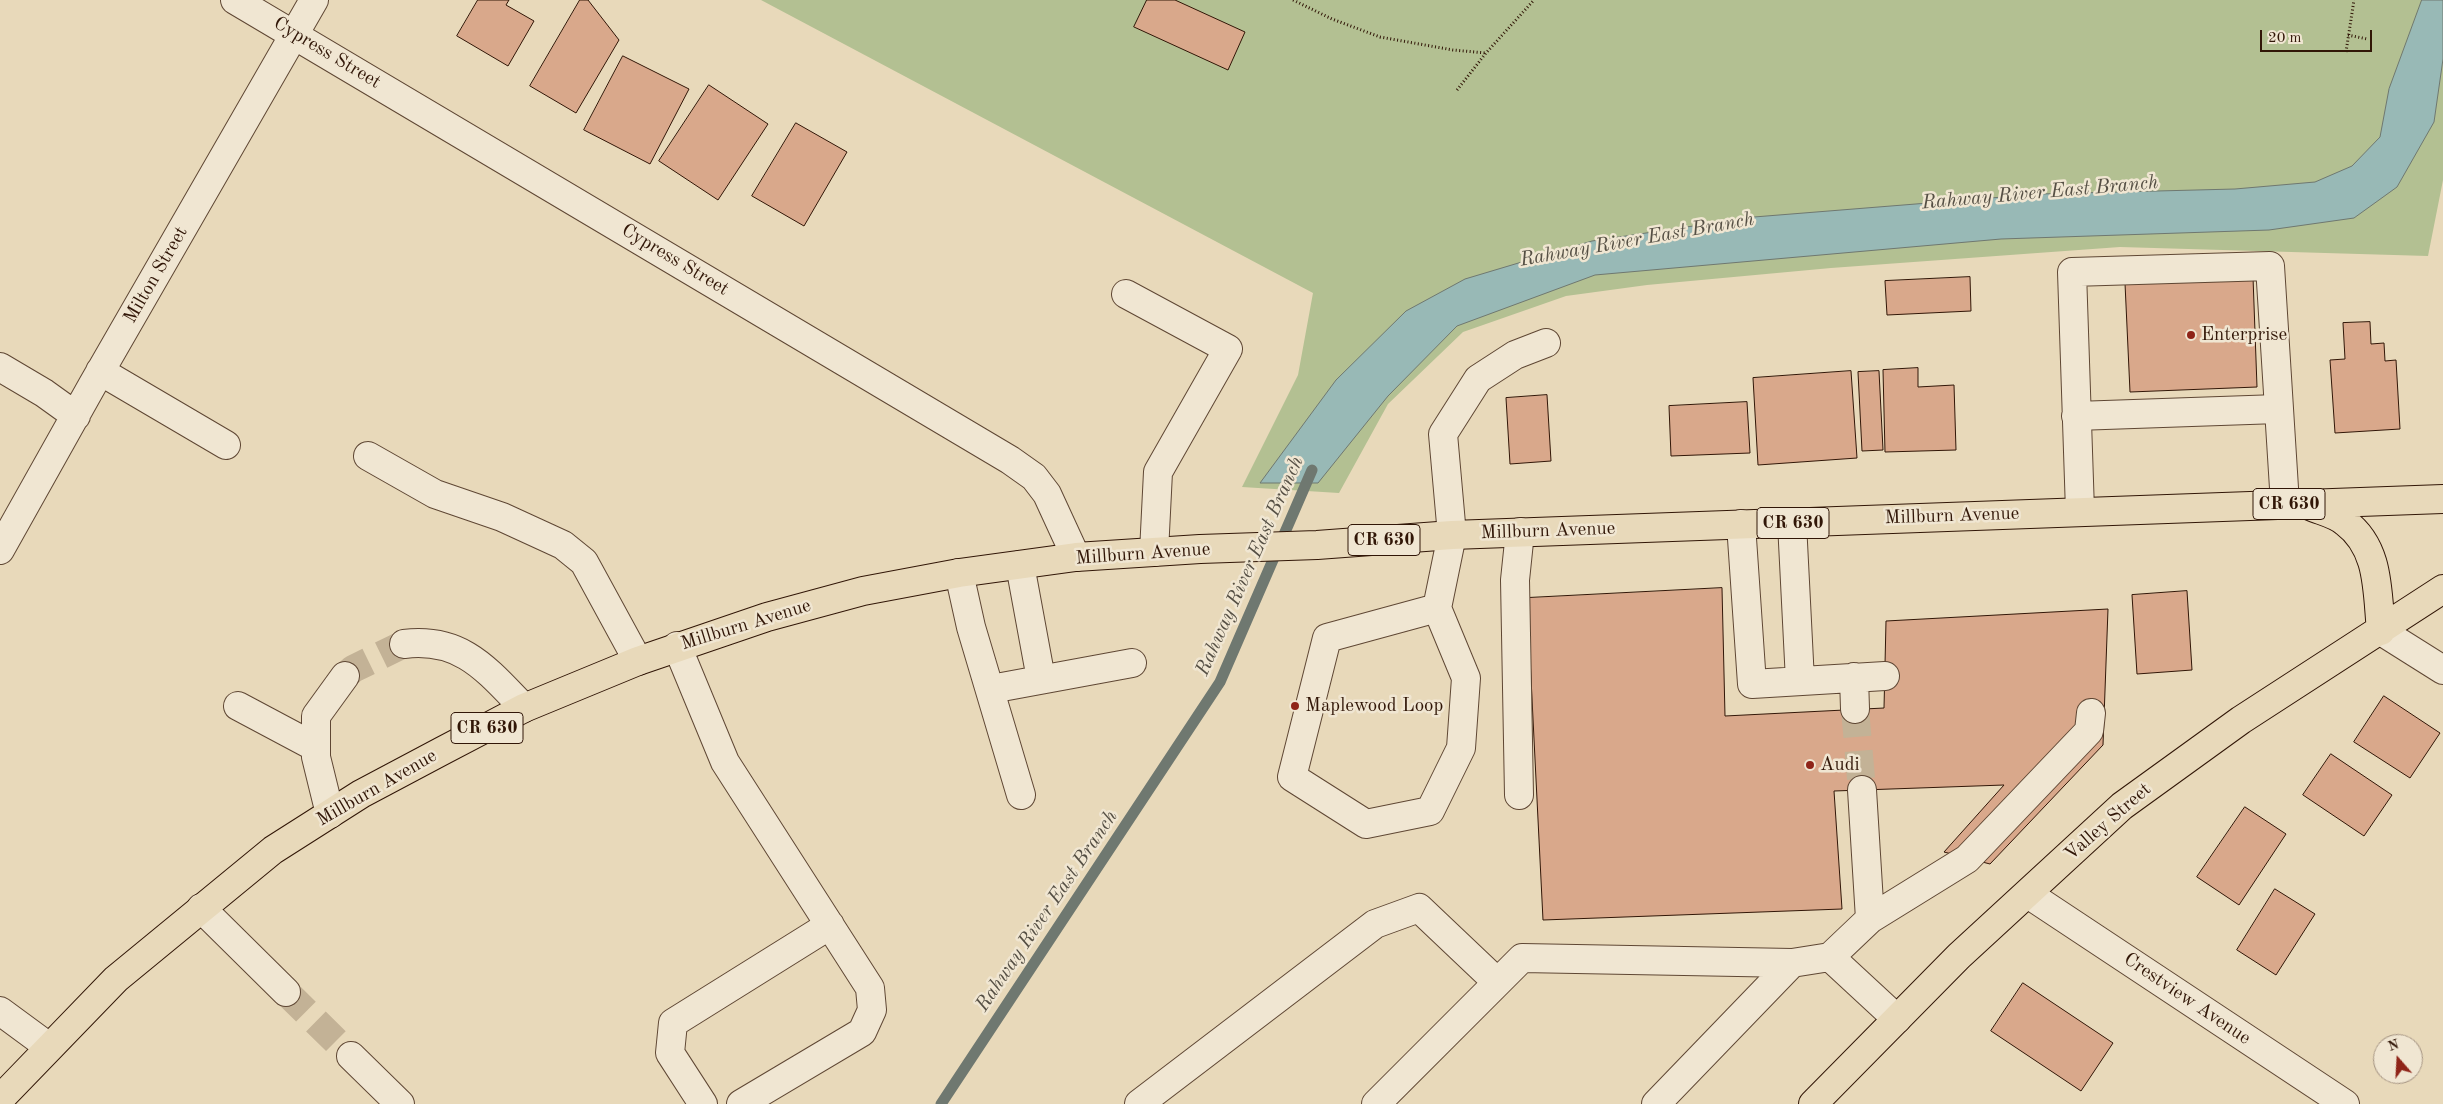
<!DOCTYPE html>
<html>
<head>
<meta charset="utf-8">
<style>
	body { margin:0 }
	#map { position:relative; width:2443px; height:1104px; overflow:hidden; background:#e8d9ba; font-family:"Old Standard TT",serif }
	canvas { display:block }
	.north { position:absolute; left:2373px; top:1034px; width:50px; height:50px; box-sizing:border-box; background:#f0e6d2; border:1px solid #a49381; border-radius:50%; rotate:341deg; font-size:14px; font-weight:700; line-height:20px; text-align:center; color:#311607 }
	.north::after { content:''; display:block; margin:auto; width:18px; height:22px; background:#8f2418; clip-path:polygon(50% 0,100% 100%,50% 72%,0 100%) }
	.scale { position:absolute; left:2260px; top:30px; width:112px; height:22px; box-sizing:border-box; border:2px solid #311607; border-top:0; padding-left:6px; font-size:15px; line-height:18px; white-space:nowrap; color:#311607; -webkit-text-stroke:4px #f0e6d2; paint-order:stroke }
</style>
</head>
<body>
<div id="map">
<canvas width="2443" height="1104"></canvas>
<div class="north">N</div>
<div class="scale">20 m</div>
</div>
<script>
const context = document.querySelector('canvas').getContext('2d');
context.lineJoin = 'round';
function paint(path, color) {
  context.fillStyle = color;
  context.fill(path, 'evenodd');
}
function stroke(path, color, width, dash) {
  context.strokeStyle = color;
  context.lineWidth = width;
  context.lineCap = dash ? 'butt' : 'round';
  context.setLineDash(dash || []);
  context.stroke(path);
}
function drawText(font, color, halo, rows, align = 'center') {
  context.font = font + ' "Old Standard TT",serif';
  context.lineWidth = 5;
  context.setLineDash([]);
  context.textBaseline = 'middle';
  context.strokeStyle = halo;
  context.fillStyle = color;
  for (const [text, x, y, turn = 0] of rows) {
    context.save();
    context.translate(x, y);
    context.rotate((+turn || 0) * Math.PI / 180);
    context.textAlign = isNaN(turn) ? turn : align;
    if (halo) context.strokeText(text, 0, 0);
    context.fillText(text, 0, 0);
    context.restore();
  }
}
paint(new Path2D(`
	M761,0H2443V180L2428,256L2120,247L1831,268L1647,285L1566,296L1463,332L1388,404L1339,493L1242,487L1298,375L1313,293Z`), '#b3c092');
const water = new Path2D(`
	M2422,0H2443V59L2434,122L2397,187L2354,218L2269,230L2001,239L1595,275L1457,326L1388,396L1318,483H1260L1336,380L1406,311L1465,279L1592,241L1754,217L2040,194L2235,189L2315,182L2352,166L2380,137L2389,89Z`);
paint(water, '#98b9b6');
stroke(water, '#6f7870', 1);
stroke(new Path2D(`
	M941,1104L1220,682L1312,470`), '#6f7870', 11);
const building = new Path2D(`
	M478,0H509L506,5L534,21L508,66L457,36Z
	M580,0H588L619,40L576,113L530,86Z
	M1147,0H1175L1245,32L1228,70L1134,27Z
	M623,56L689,89L650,164L584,130Z
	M709,85L768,124L718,200L659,161Z
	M796,123L847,152L804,226L752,196Z
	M1970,277L1971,311L1887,315L1885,281Z
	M2253,277L2257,387L2130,392L2125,283Z
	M2370,322L2371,344L2384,343L2385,361L2396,360L2400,429L2335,433L2330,360L2345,359L2343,323Z
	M1918,368V387L1954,385L1956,450L1885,452L1883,370Z
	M1851,371L1857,458L1758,465L1753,378Z
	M1879,371L1883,450L1862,451L1858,372Z
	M1547,395L1551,461L1510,464L1506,398Z
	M1747,402L1750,453L1671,456L1669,406Z
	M1722,588L1725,716L1884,708L1886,621L2108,609L2103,745L1990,864L1944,852L2004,785L1834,791L1842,909L1543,920L1527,598Z
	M2187,591L2192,670L2137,674L2132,595Z
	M2384,696L2440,733L2410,778L2354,742Z
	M2331,754L2392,795L2364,836L2303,795Z
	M2245,807L2286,834L2239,905L2197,877Z
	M2275,889L2315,914L2276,975L2237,950Z
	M2023,983L2113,1043L2081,1091L1991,1031Z`);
paint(building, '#d9a88b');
stroke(building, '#311607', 1);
stroke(new Path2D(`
	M345,676L353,669L404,644
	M1855,709L1862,790
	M286,992L351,1056`), '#c3b296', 28, [28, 14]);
const minor = new Path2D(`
	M235,0L1010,460L1034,477L1047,494L1076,557
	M1126,294L1228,349L1158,472L1154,552
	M0,367L44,393L76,416
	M100,371L226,445
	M2076,416L2278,409
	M368,456L435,494L502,517L563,545L584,562L638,661
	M2080,511L2072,272L2270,266L2285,504
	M1792,523L1800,681
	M1741,524L1752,684L1885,676
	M0,550L93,384L314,0
	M1020,565L1041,679
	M959,573L971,627L1021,795
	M1437,608L1327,638L1292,777L1366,824L1430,811L1461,748L1466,678L1437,608L1452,535L1443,434L1478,379L1515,355L1546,343
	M2381,631L2443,670
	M404,644C462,637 487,670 524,708
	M677,646L725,762L870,988L872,1010L862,1032L741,1104
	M1854,677L1855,709
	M991,689L1132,663
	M238,706L315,747
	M1519,795L1515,580L1520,532
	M330,814L316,757V716L345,676
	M2028,894L2345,1104
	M201,908L286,992
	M1870,919L1967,859L2089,731L2091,713
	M1830,957L1897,1019
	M0,1011L49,1047
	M351,1056L400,1104
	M703,1104L670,1053L673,1023L830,925
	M1139,1104L1375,924L1419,908L1497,982
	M1376,1104L1522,958L1792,963L1830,957L1870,919L1862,790
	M1656,1104L1792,963`);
const major = new Path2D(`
	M2310,506C2321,511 2336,514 2345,522C2380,548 2377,591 2381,631
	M0,1099L116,979L273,850L361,794L442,751L524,708L638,661L767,617L863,591L959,573L1076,557L1200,549L1317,545L1452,535L2443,499
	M1813,1104L1959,956L2122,806L2241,720L2443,589`);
stroke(minor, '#5f4734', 30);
stroke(major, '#311607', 30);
stroke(new Path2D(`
	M1293,0L1332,19L1380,37L1453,50L1486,53
	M2348,35L2367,39
	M2346,52L2354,0
	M1457,90L1486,53L1534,0`), '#311607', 3, [1, 2.5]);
stroke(minor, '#f0e6d2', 28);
stroke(major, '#e8d9ba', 28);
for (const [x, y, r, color] of [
	[2191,335,5,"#8f2418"],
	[1295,706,5,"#8f2418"],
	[1810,765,5,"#8f2418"]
]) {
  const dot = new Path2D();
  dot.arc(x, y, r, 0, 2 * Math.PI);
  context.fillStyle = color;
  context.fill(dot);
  stroke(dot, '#f0e6d2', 2);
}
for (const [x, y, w] of [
	[2289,504,72],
	[1793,523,72],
	[1384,540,72],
	[487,728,72]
]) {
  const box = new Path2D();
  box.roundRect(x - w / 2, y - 15.5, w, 31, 4);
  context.fillStyle = '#f0e6d2';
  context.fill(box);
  stroke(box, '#311607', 1);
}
drawText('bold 18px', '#311607', null, [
	["CR 630",2289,504],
	["CR 630",1793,523],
	["CR 630",1384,540],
	["CR 630",487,728]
]);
drawText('19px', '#311607', '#f0e6d2', [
	["Cypress Street",327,53,31],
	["Cypress Street",675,260,31],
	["Milton Street",156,275,-60],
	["Millburn Avenue",1952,516,-2],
	["Millburn Avenue",1548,531,-2],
	["Millburn Avenue",1143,554,-4],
	["Millburn Avenue",746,625,-17],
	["Millburn Avenue",377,788,-30],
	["Valley Street",2108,822,-41],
	["Crestview Avenue",2187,999,34]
]);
drawText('19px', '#311607', '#f0e6d2', [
	["Enterprise",2201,335],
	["Maplewood Loop",1305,706],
	["Audi",1820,765]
], 'left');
drawText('italic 20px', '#554f44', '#f0e6d2', [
	["Rahway River East Branch",2040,193,-5],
	["Rahway River East Branch",1637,240,-10],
	["Rahway River East Branch",1250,566,-66],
	["Rahway River East Branch",1047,911,-56]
]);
</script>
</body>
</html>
